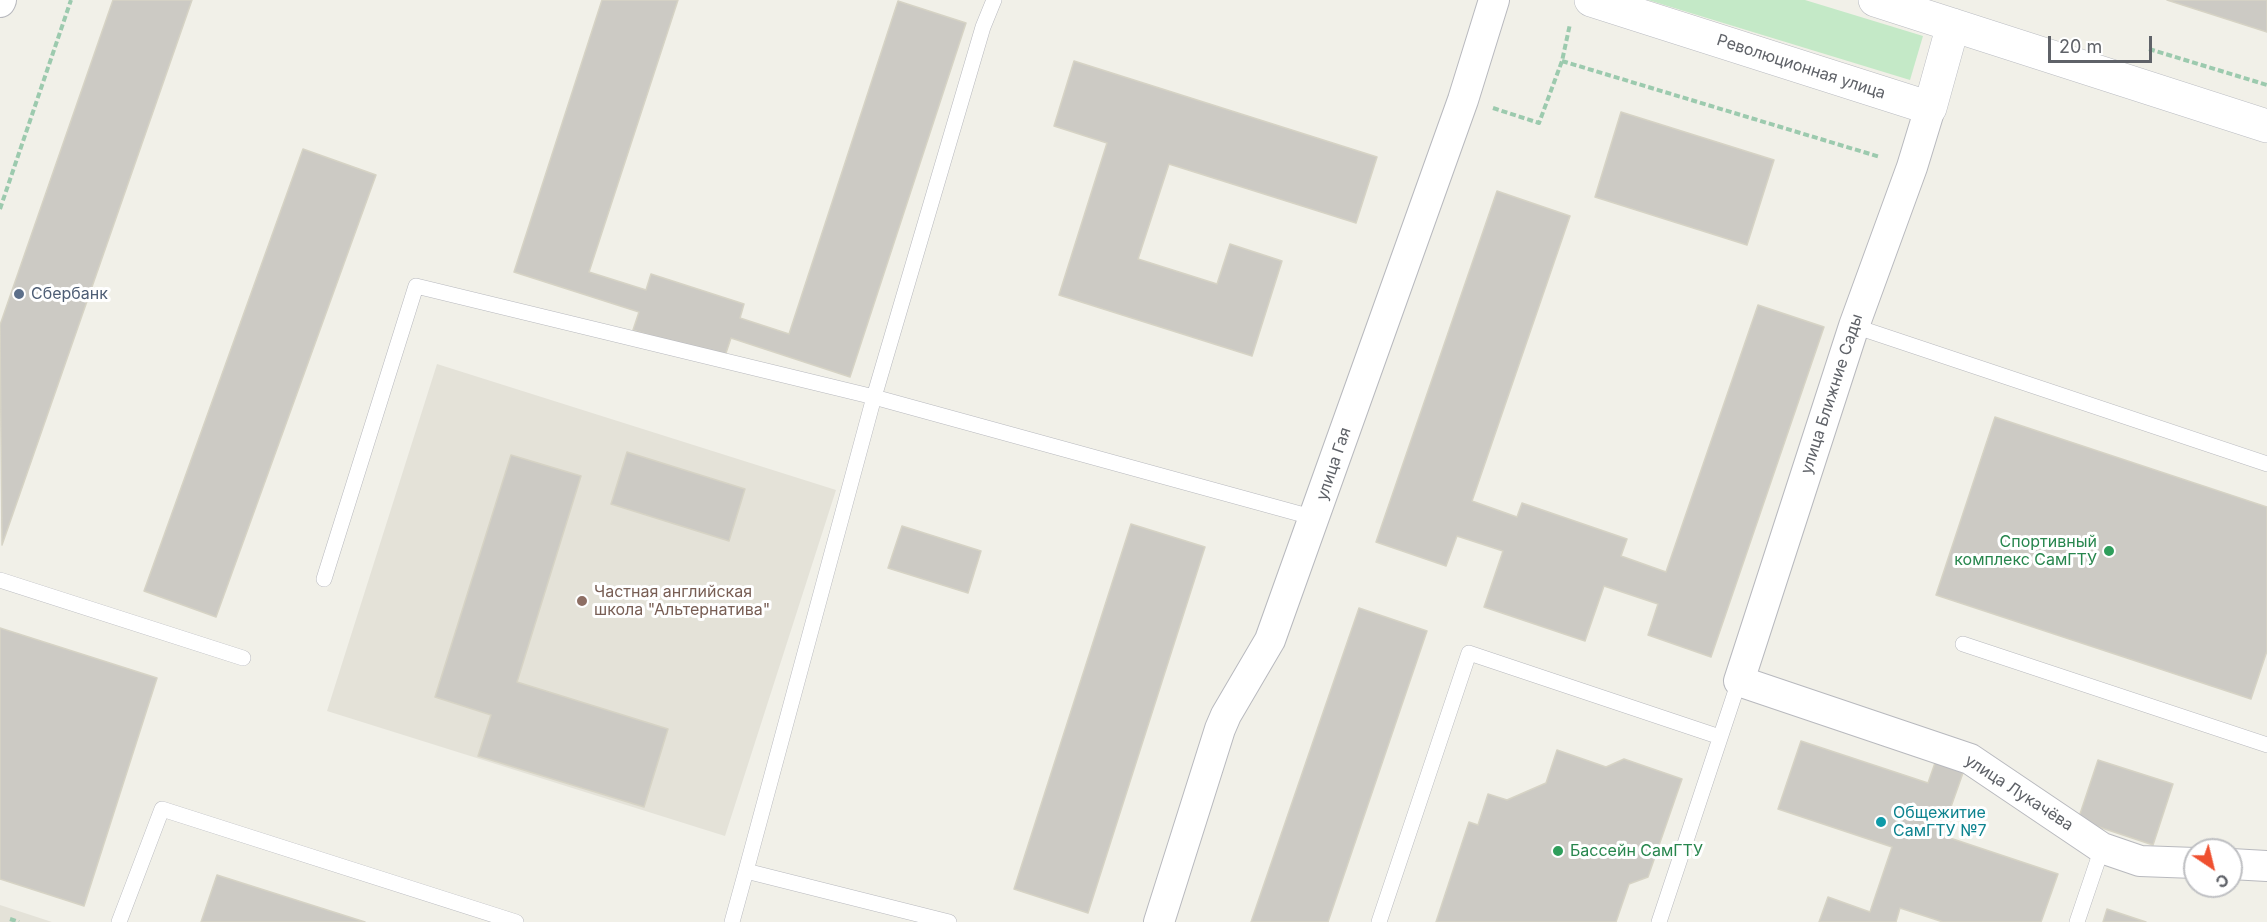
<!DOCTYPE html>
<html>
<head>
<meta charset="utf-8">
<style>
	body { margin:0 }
	#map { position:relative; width:2267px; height:922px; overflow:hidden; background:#f1f0e8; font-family:Inter,sans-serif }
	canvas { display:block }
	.north { position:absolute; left:2183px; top:838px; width:60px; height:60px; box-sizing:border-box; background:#fff; border:2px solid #bfc0c3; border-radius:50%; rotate:145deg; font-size:16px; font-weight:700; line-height:24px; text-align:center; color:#5f6268 }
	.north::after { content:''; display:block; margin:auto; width:21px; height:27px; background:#ef5030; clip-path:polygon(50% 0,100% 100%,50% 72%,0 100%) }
	.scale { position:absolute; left:2048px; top:36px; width:104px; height:27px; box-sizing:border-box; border:3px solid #5f6268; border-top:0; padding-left:8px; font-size:18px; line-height:21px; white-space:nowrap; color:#5f6268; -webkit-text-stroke:4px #fff; paint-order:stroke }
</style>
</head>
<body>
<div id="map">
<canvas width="2267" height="922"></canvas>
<div class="north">С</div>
<div class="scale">20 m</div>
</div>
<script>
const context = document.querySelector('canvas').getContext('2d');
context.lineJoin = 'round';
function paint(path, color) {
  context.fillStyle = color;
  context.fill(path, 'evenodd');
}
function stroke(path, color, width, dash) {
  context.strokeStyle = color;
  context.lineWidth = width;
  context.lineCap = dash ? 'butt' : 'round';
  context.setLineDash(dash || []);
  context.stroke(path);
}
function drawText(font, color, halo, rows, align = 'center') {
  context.font = font + ' Inter,sans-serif';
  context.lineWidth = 6;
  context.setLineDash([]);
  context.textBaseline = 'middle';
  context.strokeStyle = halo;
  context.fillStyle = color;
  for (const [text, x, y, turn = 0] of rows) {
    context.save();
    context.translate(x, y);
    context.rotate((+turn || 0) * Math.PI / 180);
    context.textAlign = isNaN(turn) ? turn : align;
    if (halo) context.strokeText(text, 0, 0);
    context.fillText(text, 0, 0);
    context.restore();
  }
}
paint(new Path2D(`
	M437,364L836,490L725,836L327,711Z
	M0,905L52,922H0Z`), '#e4e2d8');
paint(new Path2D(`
	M1648,0H1805L1923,36L1910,80Z`), '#c4e9c7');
const building = new Path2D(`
	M113,0H192L2,545L0,325Z
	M602,0H678L589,272L646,290L651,274L744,304L740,318L789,334L898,1L966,23L850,377L731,338L724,359L633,330L639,312L514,272Z
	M2167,0H2267V32Z
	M1074,61L1377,157L1356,223L1169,164L1138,259L1217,284L1230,244L1282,261L1252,356L1059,295L1107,143L1054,126Z
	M1621,112L1774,160L1747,245L1595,197Z
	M303,149L376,175L216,617L144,591Z
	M1497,191L1570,216L1472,501L1517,517L1522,503L1627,539L1621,556L1666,572L1758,305L1824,327L1711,657L1648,635L1658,604L1604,586L1585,641L1484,607L1503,551L1457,536L1446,566L1376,542Z
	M1995,417L2267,507V651L2251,699L1936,595Z
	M627,452L745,489L729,541L611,504Z
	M511,455L581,476L517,682L668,729L644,807L478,756L491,715L435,697Z
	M1131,524L1205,547L1088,913L1014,889Z
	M902,526L981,551L968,593L888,568Z
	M1359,608L1427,631L1328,922H1251Z
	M0,628L157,678L84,906L0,879Z
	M1801,741L1928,783L1936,760L1964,770L1941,835L2058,874L2041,922H1943L1900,908L1896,922H1819L1828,897L1870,912L1892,847L1778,809Z
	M1557,750L1606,767L1624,759L1682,779L1648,877L1629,884L1616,922H1436L1469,822L1478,825L1488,794L1507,800L1546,783Z
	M2098,760L2173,784L2153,845L2078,820Z
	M217,875L365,922H201Z
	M2107,909L2146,922H2103Z`);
paint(building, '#cccac4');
stroke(building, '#d6d3c5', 1.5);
const service = new Path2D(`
	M1854,326L2267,464
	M324,579L416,286L874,397L1315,518
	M0,580L243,658
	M1963,644L2267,745
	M746,871L874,397L983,27L994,0
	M119,922L162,809L516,922
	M732,922L746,871L949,922
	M1379,922L1469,653L1720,737
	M1659,922L1739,681
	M2077,922L2102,848`);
const minor = new Path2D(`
	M0,2L1,0
	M1930,108L1912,167L1854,326L1739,681L1970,759L2102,848L2140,861L2195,863
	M2231,864L2267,866
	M1159,922L1220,729L1226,715L1270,640L1463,100L1494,0`);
const secondary = new Path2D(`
	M1591,0L1930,108L1953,25
	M1875,0L2267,126`);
stroke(service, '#b8b9be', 16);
stroke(minor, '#b8b9be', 32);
stroke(secondary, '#b9bbc1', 34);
stroke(new Path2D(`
	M2149,49L2267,85
	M1562,61L1880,157
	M1493,108L1539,123L1562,61L1570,24
	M0,209L71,0
	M10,919L19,922`), '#9ccaae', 4, [6, 3]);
stroke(service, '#fff', 15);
stroke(minor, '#fff', 30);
stroke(secondary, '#fff', 33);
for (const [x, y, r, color] of [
	[19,294,6,"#5c6f8a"],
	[2109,551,6,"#2e9e5b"],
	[582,601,6,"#8d6e63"],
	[1881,822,6,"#0f9aa8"],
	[1558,851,6,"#2e9e5b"]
]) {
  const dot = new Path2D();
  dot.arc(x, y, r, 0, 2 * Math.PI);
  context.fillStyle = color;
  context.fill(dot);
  stroke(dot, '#fff', 2);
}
drawText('16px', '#5f6268', '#fff', [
	["Революционная улица",1801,67,18],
	["улица Ближние Сады",1832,394,-72],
	["улица Гая",1334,464,-71],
	["улица Лукачёва",2019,793,33]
]);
drawText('16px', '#4e5e75', '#fff', [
	["Сбербанк",31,294]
], 'left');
drawText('16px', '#27864d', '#fff', [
	["Спортивный",2097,542],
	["комплекс СамГТУ",2097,560],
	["Бассейн СамГТУ",1570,851,"left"]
], 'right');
drawText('16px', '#785e54', '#fff', [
	["Частная английская",594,592],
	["школа \"Альтернатива\"",594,610]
], 'left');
drawText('16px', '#0d838f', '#fff', [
	["Общежитие",1893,813],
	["СамГТУ №7",1893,831]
], 'left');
</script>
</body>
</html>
